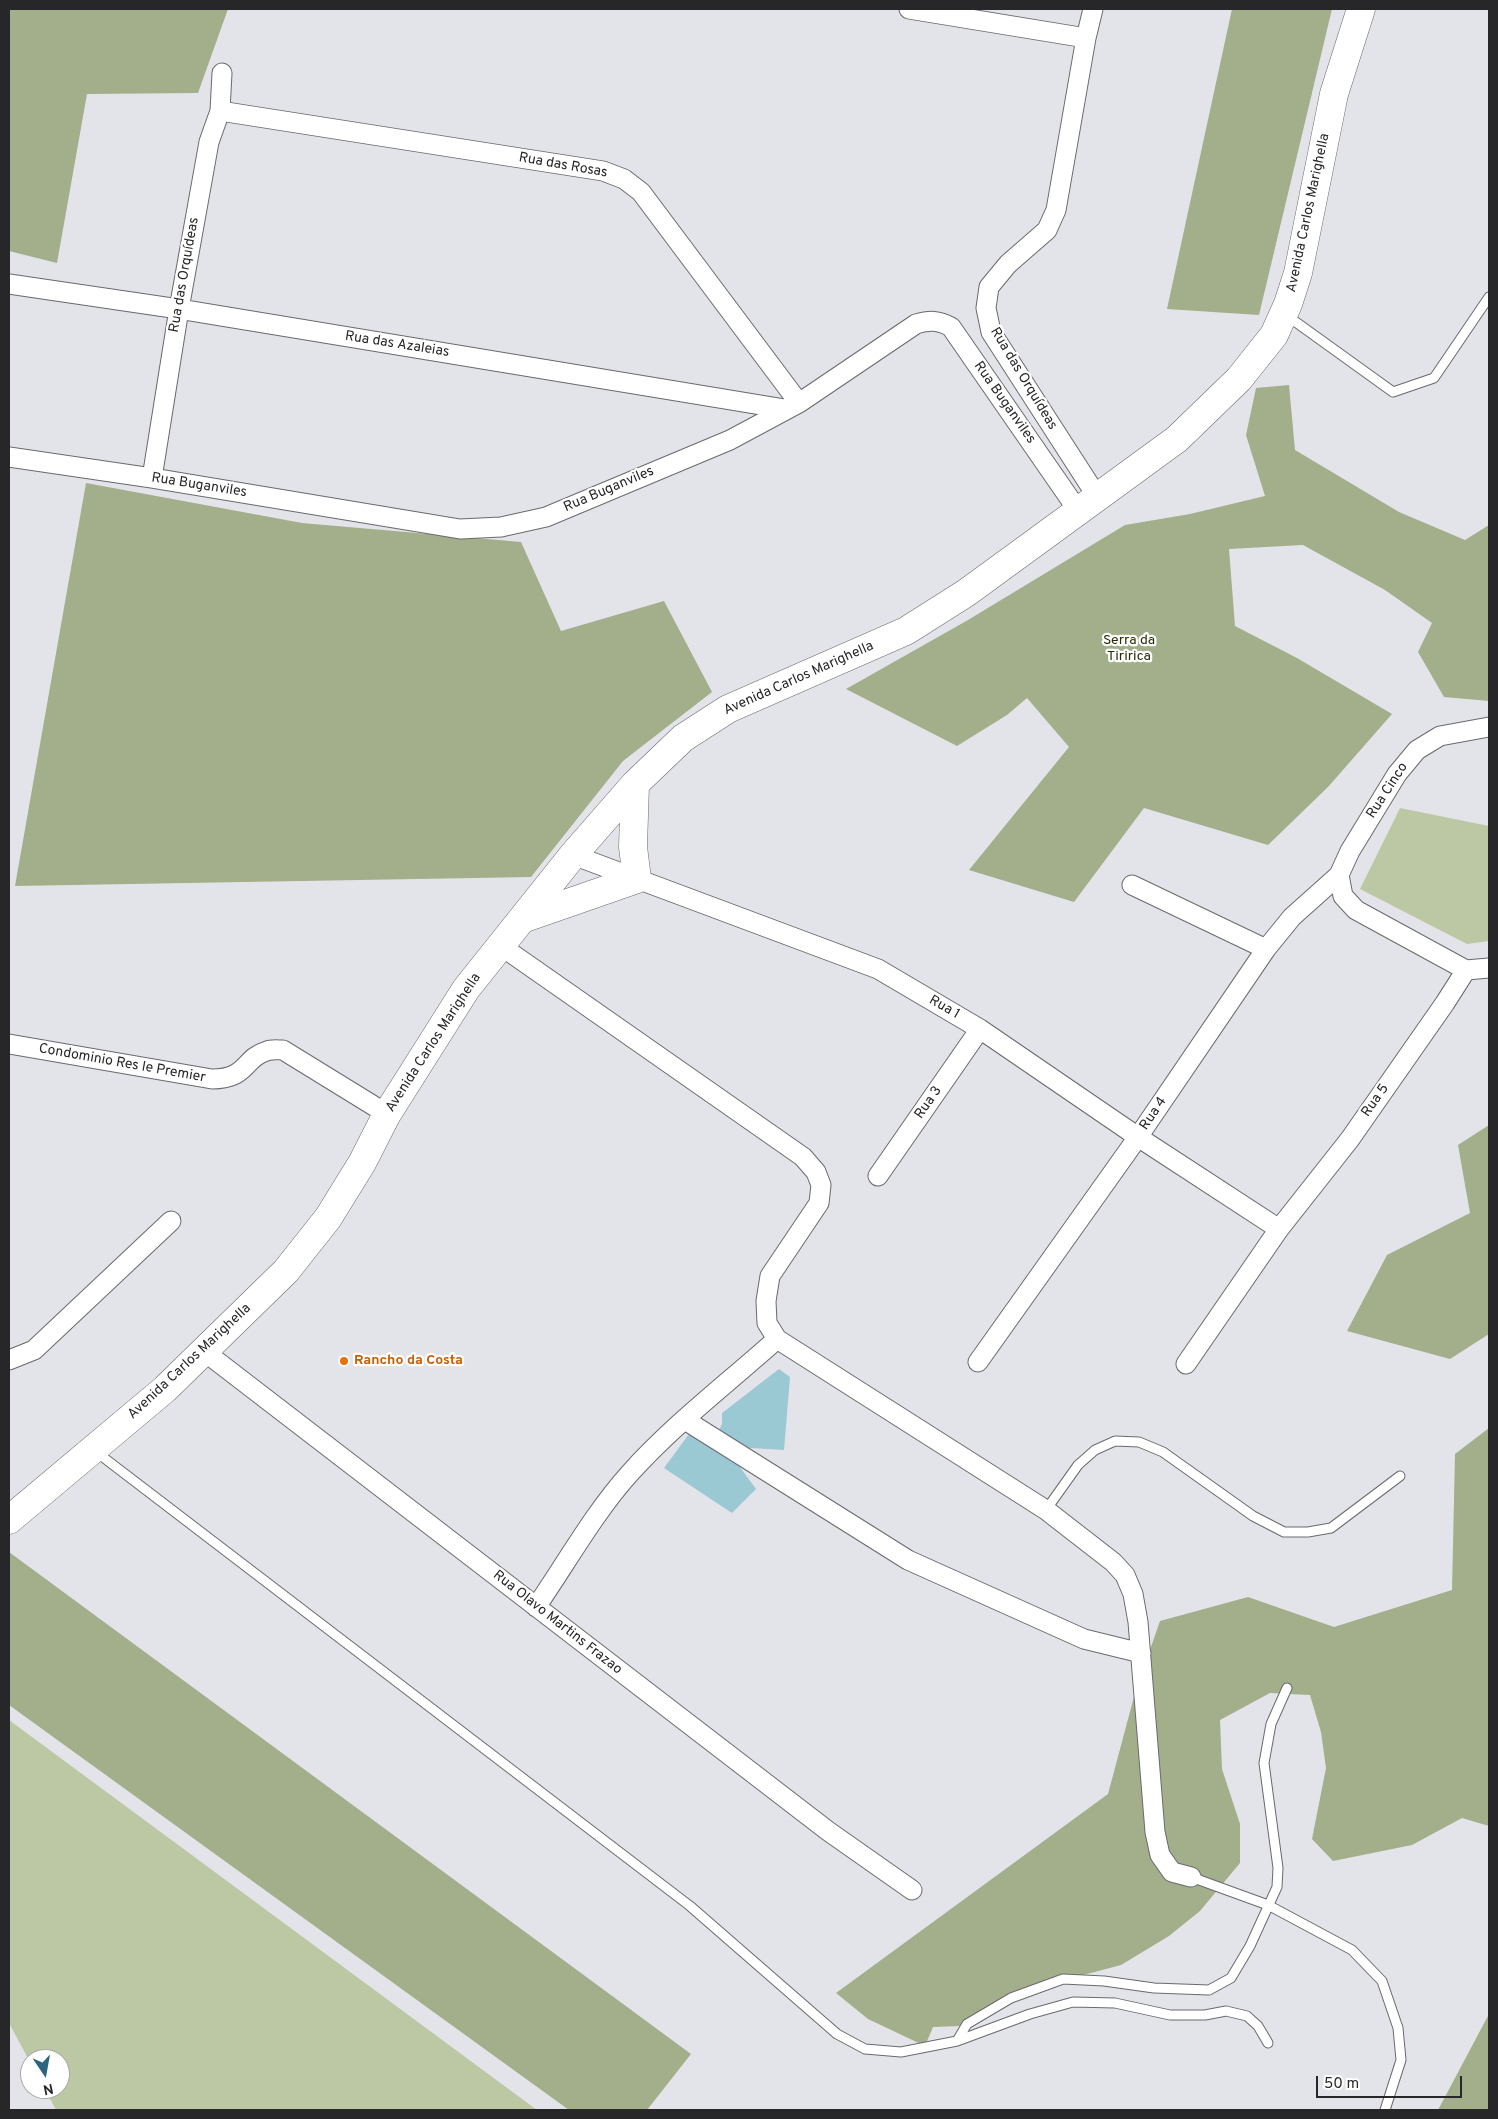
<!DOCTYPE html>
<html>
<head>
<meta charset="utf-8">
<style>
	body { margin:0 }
	#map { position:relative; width:1498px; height:2119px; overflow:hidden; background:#e3e4e9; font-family:Overpass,sans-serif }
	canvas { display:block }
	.frame { position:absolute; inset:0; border:10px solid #272729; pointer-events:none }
	.north { position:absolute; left:20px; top:2049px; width:50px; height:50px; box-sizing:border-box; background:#fff; border:1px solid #a9a9a9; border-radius:50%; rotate:168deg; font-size:14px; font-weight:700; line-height:20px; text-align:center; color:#272729 }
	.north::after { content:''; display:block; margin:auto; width:18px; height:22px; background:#2c637e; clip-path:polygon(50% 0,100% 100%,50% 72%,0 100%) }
	.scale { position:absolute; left:1316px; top:2076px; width:146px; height:22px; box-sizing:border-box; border:2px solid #272729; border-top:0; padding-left:6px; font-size:15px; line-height:18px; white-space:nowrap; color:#272729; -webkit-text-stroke:4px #fff; paint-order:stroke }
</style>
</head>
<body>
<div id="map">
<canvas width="1498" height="2119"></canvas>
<div class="frame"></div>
<div class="north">N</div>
<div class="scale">50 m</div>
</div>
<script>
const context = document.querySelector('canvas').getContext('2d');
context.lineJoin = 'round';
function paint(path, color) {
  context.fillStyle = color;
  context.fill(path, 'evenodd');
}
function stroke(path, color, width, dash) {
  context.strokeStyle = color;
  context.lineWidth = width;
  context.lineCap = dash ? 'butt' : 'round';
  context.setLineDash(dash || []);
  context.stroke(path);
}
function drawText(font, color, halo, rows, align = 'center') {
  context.font = font + ' Overpass,sans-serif';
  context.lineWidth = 4.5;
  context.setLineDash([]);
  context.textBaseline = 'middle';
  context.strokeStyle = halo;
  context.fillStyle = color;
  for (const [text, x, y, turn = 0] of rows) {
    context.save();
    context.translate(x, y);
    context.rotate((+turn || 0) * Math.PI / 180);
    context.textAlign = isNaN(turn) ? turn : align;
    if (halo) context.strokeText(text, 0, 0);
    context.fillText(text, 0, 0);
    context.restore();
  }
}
paint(new Path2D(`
	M1400,808L1489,826V941L1467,944L1360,889Z
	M9,1720L537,2110H56L45,2089H60V2059H30V2062L9,2023Z`), '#bcc7a3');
paint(new Path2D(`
	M9,9H228L198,93L87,94L57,263L9,251Z
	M1232,9H1332L1259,315L1167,309Z
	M1289,385L1295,450L1399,512L1465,540L1489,525V701L1444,697L1418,652L1432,623L1385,590L1303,545L1229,549L1235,626L1297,658L1392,714L1328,787L1268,845L1144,808L1074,902L969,870L1069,747L1027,698L1007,715L957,746L846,689L968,620L1125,525L1190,514L1265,496L1246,435L1256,388Z
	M86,483L302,523L521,542L561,631L664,601L712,692L623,761L531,877L15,886Z
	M1489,1125V1334L1450,1359L1347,1331L1387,1255L1470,1213L1458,1145Z
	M1489,1428V1826L1462,1818L1412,1845L1333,1861L1312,1839L1326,1768L1321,1732L1310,1695L1270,1693L1220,1720L1222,1769L1240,1824V1863L1200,1911L1169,1936L1121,1965L1053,1983L1007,2002L960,2026L933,2027L925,2046L868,2019L836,1993L1108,1794L1135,1693L1160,1621L1248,1597L1334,1627L1452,1590L1455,1454Z
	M9,1552L691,2054L647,2110H569L9,1705Z
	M1489,2014V2110H1438Z`), '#a3ae8b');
paint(new Path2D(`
	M779,1369L790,1377L784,1450L751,1448L737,1463L756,1489L732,1513L664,1468L689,1434L711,1446L722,1424V1413Z`), '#9ac8d3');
const service = new Path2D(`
	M1286,315L1393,392L1434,378L1489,297
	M95,1451L690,1906L837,2034L865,2049L901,2052L957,2041L1030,2014L1073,2002L1115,2003L1170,2015H1205L1226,2011L1247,2016L1258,2026L1268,2043
	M1046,1510L1078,1465L1095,1450L1115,1441L1139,1442L1163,1452L1253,1516L1284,1532H1308L1331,1528L1400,1476
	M1191,1877L1268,1905L1352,1950L1382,1981L1398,2028L1401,2060L1385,2110
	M957,2041L967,2024L1011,1998L1063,1979L1104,1981L1154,1988L1209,1990L1231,1978L1250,1946L1277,1887L1278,1868L1264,1763L1271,1724L1287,1688`);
const minor = new Path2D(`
	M909,9L1086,38
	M1093,9L1086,38L1056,210L1047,230L1008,264L989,287L986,308L991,332L1098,498
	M220,111L603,171L624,179L641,192L799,403
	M9,284L179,309L785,409
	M9,457L152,478L460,529L501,527L546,517L730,440L799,403L916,324C930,320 938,320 951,327L1079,512
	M152,478L179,309L209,142L220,111L222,73
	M573,855L878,969L980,1029L1138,1137L1279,1229
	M1339,875L1343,896L1356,910L1466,970
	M1132,885L1266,949
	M501,946L803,1157L816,1172L821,1185L819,1203L770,1276L766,1301L767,1323L777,1339L1046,1510L1113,1562L1125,1575L1133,1594L1138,1622L1155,1832L1160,1855L1172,1872L1191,1877
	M1466,970L1489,968
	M9,1044L212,1079C248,1079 243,1058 267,1051C272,1049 278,1050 283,1050L387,1114
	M878,1176L980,1029
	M205,1352L828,1831L912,1890
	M9,1360L34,1350L171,1221
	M978,1362L1138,1137L1266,949L1292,917L1339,875L1350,851L1397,774L1417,750L1440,736L1489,727
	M1186,1364L1279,1229L1350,1139L1445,1003L1466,970
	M685,1420L908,1560L1084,1639L1141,1653
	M536,1607C567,1562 594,1513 630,1473C674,1424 728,1383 777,1339`);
const primary = new Path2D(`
	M522,919L637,879L633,847L635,784
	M9,1520L165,1389L286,1271L328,1218L362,1163L387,1114L466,989L573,855L635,784L683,738L728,709L906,631L966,593L1177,439L1239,379L1274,335L1288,304L1298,273L1334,94L1361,9`);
stroke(service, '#696a6e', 11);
stroke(minor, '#696a6e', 21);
stroke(primary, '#696a6e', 29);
stroke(service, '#fff', 9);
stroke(minor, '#fff', 19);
stroke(primary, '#fff', 28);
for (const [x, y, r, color] of [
	[344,1361,5,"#e8710a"]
]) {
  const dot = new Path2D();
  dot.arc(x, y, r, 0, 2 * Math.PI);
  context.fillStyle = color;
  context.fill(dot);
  stroke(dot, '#fff', 2);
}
drawText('14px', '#272729', '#fff', [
	["Rua das Rosas",563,166,10],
	["Avenida Carlos Marighella",1309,213,-78],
	["Rua das Orquídeas",185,275,-80],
	["Rua das Azaleias",397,345,9],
	["Rua das Orquídeas",1023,379,59],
	["Rua Buganviles",1004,403,55],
	["Rua Buganviles",199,486,9],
	["Rua Buganviles",609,490,-23],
	["Avenida Carlos Marighella",799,679,-24],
	["Rua Cinco",1388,791,-57],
	["Rua 1",944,1008,30],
	["Avenida Carlos Marighella",434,1043,-57],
	["Condominio Res le Premier",122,1064,10],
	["Rua 5",1376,1101,-55],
	["Rua 3",929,1103,-55],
	["Rua 4",1154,1114,-56],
	["Avenida Carlos Marighella",190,1362,-43],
	["Rua Olavo Martins Frazao",557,1623,38]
]);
drawText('14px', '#242e03', '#fff', [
	["Serra da",1129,641],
	["Tiririca",1129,657]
]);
drawText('bold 14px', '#c56008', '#fff', [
	["Rancho da Costa",354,1361]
], 'left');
</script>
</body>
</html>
